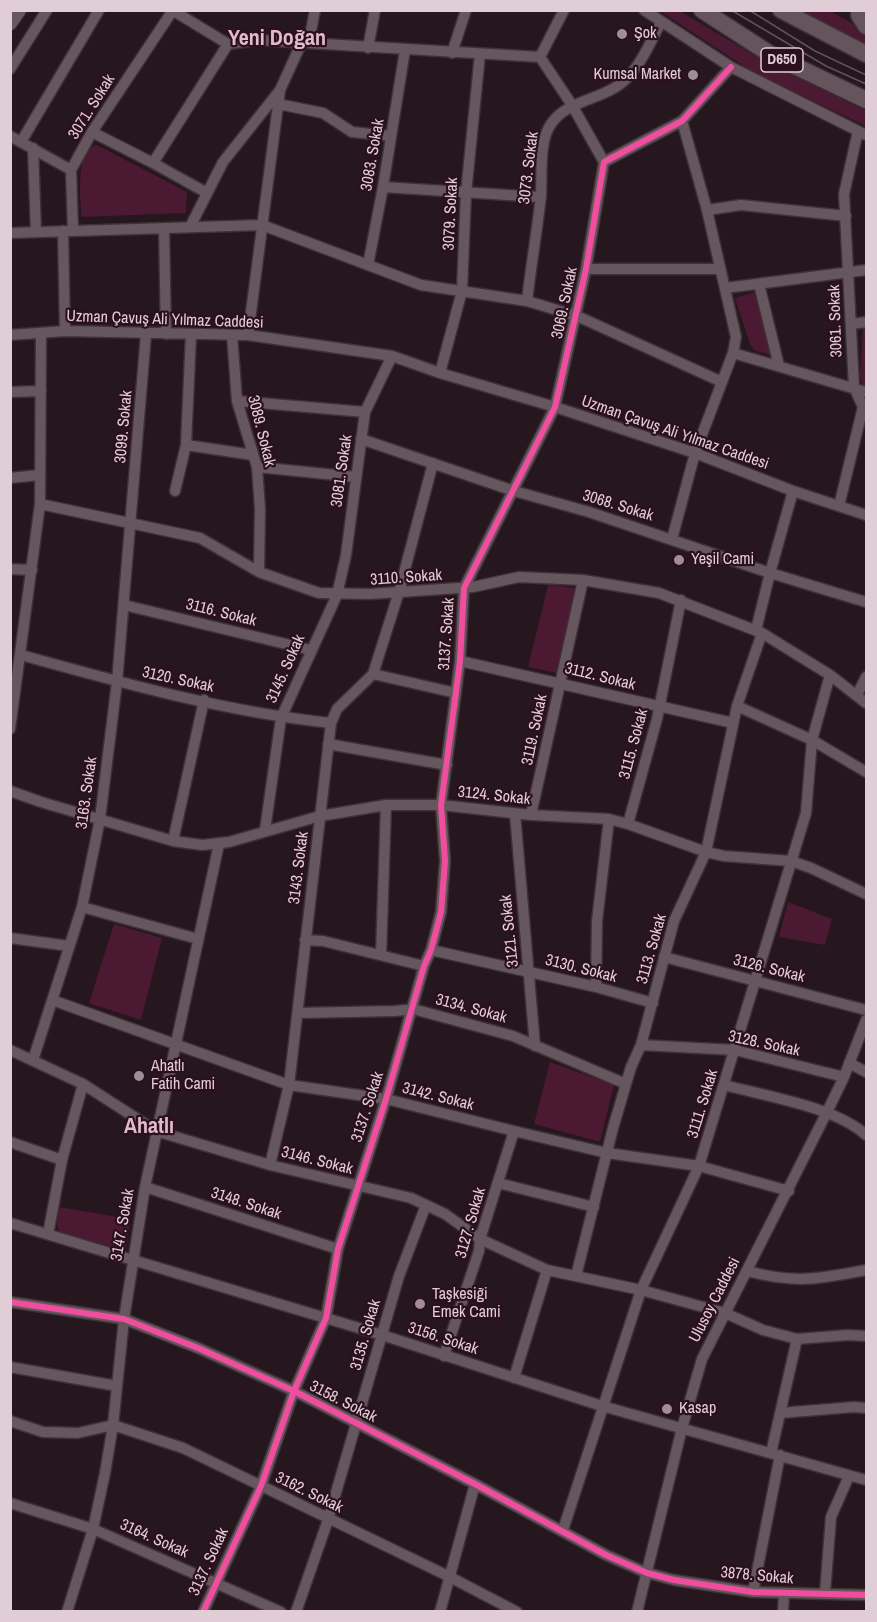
<!DOCTYPE html>
<html>
<head>
<meta charset="utf-8">
<style>
	body { margin:0 }
	#map { position:relative; width:877px; height:1622px; overflow:hidden; background:#26161e; font-family:"Archivo Narrow",sans-serif }
	canvas { display:block }
	.frame { position:absolute; inset:0; border:12px solid #e1cdd5; pointer-events:none }
</style>
</head>
<body>
<div id="map">
<canvas width="877" height="1622"></canvas>
<div class="frame"></div>
</div>
<script>
const context = document.querySelector('canvas').getContext('2d');
context.lineJoin = 'round';
function paint(path, color) {
  context.fillStyle = color;
  context.fill(path, 'evenodd');
}
function stroke(path, color, width, dash) {
  context.strokeStyle = color;
  context.lineWidth = width;
  context.lineCap = dash ? 'butt' : 'round';
  context.setLineDash(dash || []);
  context.stroke(path);
}
function drawText(font, color, halo, rows, align = 'center') {
  context.font = font + ' "Archivo Narrow",sans-serif';
  context.lineWidth = 4.5;
  context.setLineDash([]);
  context.textBaseline = 'middle';
  context.strokeStyle = halo;
  context.fillStyle = color;
  for (const [text, x, y, turn = 0] of rows) {
    context.save();
    context.translate(x, y);
    context.rotate((+turn || 0) * Math.PI / 180);
    context.textAlign = isNaN(turn) ? turn : align;
    if (halo) context.strokeText(text, 0, 0);
    context.fillText(text, 0, 0);
    context.restore();
  }
}
paint(new Path2D(`
	M660,11H680L757,57L866,111V126L756,74Z
	M794,11H830L859,27L866,37V48Z
	M97,145L187,192L186,213L82,217C80,199 75,149 97,145Z
	M755,292L773,356L754,350L750,344L735,298Z
	M866,327V389L862,387L860,375L863,328Z
	M548,585L576,588L557,673L528,667Z
	M788,902L832,919L825,945L779,937Z
	M114,924L162,938L141,1020L89,1003Z
	M550,1062L614,1085L600,1142L534,1124Z
	M59,1207L130,1219L126,1250L60,1233L57,1226Z`), '#4b1931');
const minor = new Path2D(`
	M172,10L228,44L258,40L540,57L572,105L604,162
	M644,10L731,67L866,135
	M368,48L375,10
	M452,53L466,10
	M540,57L564,10
	M10,69L47,10
	M278,104L323,113L352,132L391,136
	M92,132L153,163L207,193
	M10,136L71,170
	M21,142L99,10
	M33,148L36,232
	M153,163L228,44
	M383,187L540,197
	M707,210L741,205L846,216
	M190,227L223,162L280,90
	M164,228L166,334
	M63,231L65,331
	M73,231L71,170L92,132L173,10
	M10,233L262,225L421,285L527,301L577,316L722,382
	M368,265L383,187L405,50
	M586,269H720
	M759,284L779,366
	M725,288L866,270
	M527,301C531,266 537,231 541,196C542,176 539,140 551,124C568,99 604,100 625,80C641,65 651,41 661,22
	M852,324L866,322
	M10,335L65,331L248,335L392,356L440,373L555,407L695,453L793,491L866,515
	M232,335L237,401L257,467L260,509L259,572
	M248,335L280,90L301,44L311,31L315,10
	M733,353L866,392
	M440,373L462,291L466,193L480,54
	M10,392L41,391
	M237,401L365,412
	M361,439L514,491L589,512L770,573L866,602
	M186,445L253,455
	M257,467L356,477
	M10,478L39,475
	M175,491L186,445L191,334
	M40,504L200,538L259,572L319,593L370,594L473,587L519,577L583,580L659,593L762,633L830,675L866,703
	M839,506L863,407L854,387L844,194L858,131
	M672,539L695,453L733,353L736,337L707,210L682,121
	M10,569L32,570
	M124,605L311,650
	M756,630L770,573L793,491
	M21,655C122,683 226,712 331,723
	M460,661L733,723
	M373,674L456,693
	M857,695L866,677
	M737,706L812,740L866,772
	M10,729L40,504L41,333
	M328,744L447,765
	M10,791L41,802L173,841L202,845L229,842L320,816L386,805H441L531,815L609,819L628,824L706,852L724,856L791,861L811,868L866,894
	M515,814L535,1046
	M531,815L583,580
	M628,824L657,719L681,600
	M265,830L281,718L337,595L346,555L365,412L392,356
	M173,841L204,700
	M82,907L198,939
	M10,938L69,946
	M305,940L323,941L424,966
	M431,950L596,987L653,1003
	M381,955L386,805
	M664,957L866,1010
	M596,987L597,921L609,819
	M52,1000L289,1085L386,1099L514,1131L607,1153L699,1166L789,1191
	M298,1013L395,1011L413,1009L513,1036L626,1084
	M641,1045L735,1050L844,1077
	M10,1050L83,1084L156,1131L270,1165L411,1198L445,1214L480,1239L547,1270L641,1290L725,1313L763,1330L797,1339L848,1335L866,1336
	M33,1060L82,907L100,819L117,682L146,334
	M849,1063L866,1072
	M724,1085C766,1096 835,1107 866,1135
	M10,1142L62,1160
	M270,1165L289,1085L331,723L337,709L373,674L399,592L433,463
	M498,1183L594,1207
	M145,1187L338,1249
	M10,1223L382,1335L602,1406L866,1480
	M48,1234L62,1160L83,1084
	M747,1271C796,1284 818,1279 866,1270
	M576,1276L613,1128L631,1067L641,1045L674,921L706,852L737,706L762,633
	M10,1302L124,1319L198,1348L294,1391L475,1484L606,1555L647,1573L674,1580L753,1592L866,1595
	M444,1356L479,1251L480,1239L514,1131
	M10,1367L117,1386
	M514,1378L547,1270
	M780,1413L854,1407L866,1408
	M10,1421L43,1432L78,1433L113,1425L183,1448L448,1576L517,1612
	M771,1453L797,1339
	M10,1503L93,1529L281,1612
	M563,1530L641,1290L699,1166L806,813L812,740L830,675
	M753,1592L780,1455
	M825,1593L831,1517L849,1476
	M67,1612L93,1529L105,1473L113,1425L124,1319L145,1187L219,844
	M203,1612L261,1486L294,1391L326,1318L338,1249L386,1099L424,966L431,950L441,912L445,861L441,805L460,661L464,588L555,407L586,269L604,162L682,121L731,67
	M296,1612L328,1520L399,1276L426,1205
	M440,1612L475,1484
	M637,1612L682,1428L702,1359L827,1112L844,1077L866,1020
	M783,1612L784,1593`);
const major = new Path2D(`
	M10,23L19,10`);
const highway = new Path2D(`
	M702,10L770,54L866,100
	M781,10L866,54
	M859,15L866,26`);
stroke(minor, '#3e3138', 13);
stroke(major, '#3e3138', 16);
stroke(highway, '#3e3138', 19);
stroke(minor, '#66575e', 10);
stroke(major, '#69575f', 14);
stroke(highway, '#66545c', 16);
stroke(new Path2D(`
	M731,10L826,66L866,84
	M749,10L815,51L866,75`), '#605259', 1.5);
stroke(new Path2D(`
	M10,1302L124,1319L198,1348L294,1391L475,1484L606,1555L647,1573L674,1580L753,1592L866,1595
	M203,1612L261,1486L294,1391L326,1318L338,1249L386,1099L424,966L431,950L441,912L445,861L441,805L460,661L464,588L555,407L586,269L604,162L682,121L731,67`), '#ef4d9e', 6);
for (const [x, y, r, color] of [
	[622,34,6,"#a08d95"],
	[693,75,6,"#a08d95"],
	[679,560,6,"#a08d95"],
	[139,1076,6,"#a08d95"],
	[420,1304,6,"#a08d95"],
	[667,1409,6,"#a08d95"]
]) {
  const dot = new Path2D();
  dot.arc(x, y, r, 0, 2 * Math.PI);
  context.fillStyle = color;
  context.fill(dot);
  stroke(dot, '#2c101d', 2);
}
for (const [x, y, w] of [
	[782,60,42]
]) {
  const box = new Path2D();
  box.roundRect(x - w / 2, y - 12, w, 24, 4.5);
  context.fillStyle = '#2c101d';
  context.fill(box);
  stroke(box, '#e1cdd5', 1.5);
}
drawText('bold 15px', '#e1cdd5', null, [
	["D650",782,60]
]);
drawText('16px', '#e1cdd5', '#2c101d', [
	["Şok",634,34],
	["Kumsal Market",681,75,"right"],
	["Yeşil Cami",691,560],
	["Ahatlı",151,1067],
	["Fatih Cami",151,1085],
	["Taşkesiği",432,1295],
	["Emek Cami",432,1313],
	["Kasap",679,1409]
], 'left');
drawText('16px', '#e1cdd5', '#2c101d', [
	["3071. Sokak",92,107,-58],
	["3083. Sokak",373,155,-80],
	["3073. Sokak",529,168,-83],
	["3079. Sokak",451,214,-87],
	["3069. Sokak",565,303,-78],
	["Uzman Çavuş Ali Yılmaz Caddesi",165,320,2],
	["3061. Sokak",836,321,-92],
	["3099. Sokak",124,427,-85],
	["3089. Sokak",261,431,76],
	["Uzman Çavuş Ali Yılmaz Caddesi",675,433,19],
	["3081. Sokak",342,471,-82],
	["3068. Sokak",618,506,17],
	["3110. Sokak",406,578,-4],
	["3116. Sokak",221,613,14],
	["3137. Sokak",447,634,-86],
	["3145. Sokak",286,669,-66],
	["3112. Sokak",600,677,14],
	["3120. Sokak",178,680,12],
	["3119. Sokak",535,730,-78],
	["3115. Sokak",634,744,-75],
	["3163. Sokak",87,793,-82],
	["3124. Sokak",494,796,6],
	["3143. Sokak",299,868,-83],
	["3121. Sokak",510,931,-96],
	["3113. Sokak",652,949,-74],
	["3130. Sokak",581,969,14],
	["3126. Sokak",769,969,14],
	["3134. Sokak",471,1009,15],
	["3128. Sokak",764,1044,12],
	["3142. Sokak",438,1097,14],
	["3111. Sokak",703,1104,-73],
	["3137. Sokak",368,1107,-72],
	["3146. Sokak",317,1161,14],
	["3148. Sokak",246,1204,18],
	["3127. Sokak",471,1223,-74],
	["3147. Sokak",123,1225,-80],
	["Ulusoy Caddesi",715,1300,-63],
	["3135. Sokak",366,1335,-74],
	["3156. Sokak",443,1339,18],
	["3158. Sokak",343,1402,27],
	["3162. Sokak",309,1493,26],
	["3164. Sokak",154,1539,24],
	["3137. Sokak",209,1562,-65],
	["3878. Sokak",757,1576,5]
]);
drawText('bold 22px', '#e1bac9', '#2c101d', [
	["Yeni Doğan",277,39],
	["Ahatlı",149,1127]
]);
</script>
</body>
</html>
